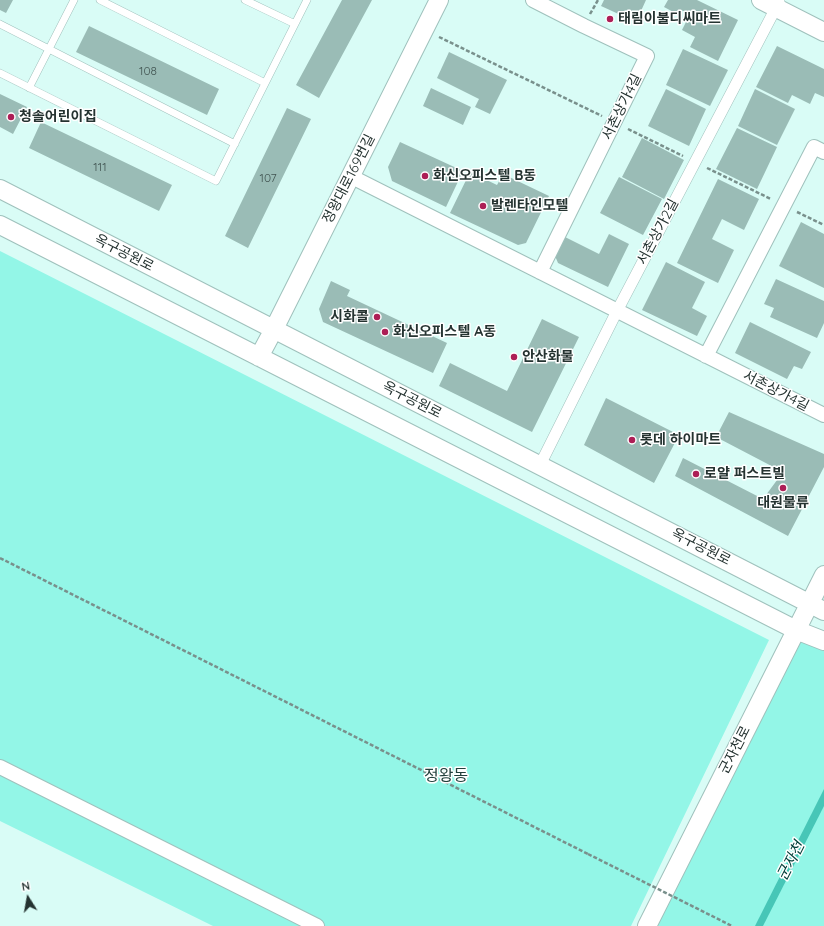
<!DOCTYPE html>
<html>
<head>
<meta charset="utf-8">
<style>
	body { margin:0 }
	#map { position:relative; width:824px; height:926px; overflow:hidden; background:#d9fcf6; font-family:Quicksand,sans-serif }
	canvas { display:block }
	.north { position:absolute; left:8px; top:878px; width:40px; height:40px; -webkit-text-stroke:3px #fff; paint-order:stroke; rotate:349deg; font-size:11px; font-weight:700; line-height:16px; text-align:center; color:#253331 }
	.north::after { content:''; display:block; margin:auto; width:14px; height:18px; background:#253331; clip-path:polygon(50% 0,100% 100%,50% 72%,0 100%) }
</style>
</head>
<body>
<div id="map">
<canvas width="824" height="926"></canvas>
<div class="north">N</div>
</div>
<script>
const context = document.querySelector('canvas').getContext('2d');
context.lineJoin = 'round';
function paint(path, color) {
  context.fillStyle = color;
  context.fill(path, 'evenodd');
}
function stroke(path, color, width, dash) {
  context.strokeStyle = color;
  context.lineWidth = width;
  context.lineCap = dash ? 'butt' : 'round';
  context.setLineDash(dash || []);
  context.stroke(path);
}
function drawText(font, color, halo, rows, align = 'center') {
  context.font = font + ' Quicksand,"Noto Sans KR",sans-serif';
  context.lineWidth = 3;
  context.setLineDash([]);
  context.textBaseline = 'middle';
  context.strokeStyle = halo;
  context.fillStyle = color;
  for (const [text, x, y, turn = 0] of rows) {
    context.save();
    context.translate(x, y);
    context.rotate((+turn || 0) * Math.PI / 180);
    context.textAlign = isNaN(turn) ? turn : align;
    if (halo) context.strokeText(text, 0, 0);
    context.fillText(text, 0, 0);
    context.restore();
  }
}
paint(new Path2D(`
	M0,251L769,640L631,926H213L0,821Z
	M796,630L824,645V926H646Z`), '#93f6e7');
paint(new Path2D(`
	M824,789V806L763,926H755Z`), '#47c6b7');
paint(new Path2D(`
	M0,0H13L6,13L0,10Z
	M342,0H372L319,98L296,85Z
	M604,0H646L636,22L601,6Z
	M668,0H697L738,20L718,61L690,47L695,37L682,30L690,14L681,10L679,15L664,7Z
	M89,26L219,89L207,115L76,52Z
	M777,46L824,69V97L815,93L810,104L792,95L788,103L756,87Z
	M683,49L728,70L710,106L666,85Z
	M449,52L507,80L490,114L475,107L479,99L437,78Z
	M431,88L471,107L463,125L423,106Z
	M666,89L706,109L689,146L648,126Z
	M755,89L795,109L777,145L738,126Z
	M0,94L27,107L13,134L0,127Z
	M287,108L311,119L248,248L225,236Z
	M41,122L172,185L159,211L29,148Z
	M737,128L777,147L757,189L716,169Z
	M642,138L684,160L664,199L622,177Z
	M400,142L463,171L446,207L392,181L388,167Z
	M470,172L497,185L503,174L549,196L526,243L518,245L450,213Z
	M619,177L662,199L643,235L600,213Z
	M718,179L759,199L744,230L722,219L712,239L734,250L718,283L677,263Z
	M801,222L824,234V288L779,266Z
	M609,234L629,244L608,287L558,263L553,251L561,235L599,254Z
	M666,262L705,282L692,308L707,316L697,336L642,310Z
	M776,279L824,301V323L817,338L770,317L774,308L764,304Z
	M331,281L350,290L347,296L447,343L433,373L323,322L319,309Z
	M542,319L579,337L532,432L439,386L450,363L507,391Z
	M750,322L811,352L802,369L794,366L787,379L735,353Z
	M606,398L679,435L654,483L584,445Z
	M729,412L824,454V467L788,536L675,476L683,458L763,499L783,472L716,437Z`), '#9abcb6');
const service = new Path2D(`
	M100,0L265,83
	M245,0L295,24
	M0,24L235,144
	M0,73L216,181L307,0
	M29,88L74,0`);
const pedestrian = new Path2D(`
	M540,465L617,311L779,2`);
const minor = new Path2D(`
	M533,0L584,26L647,56L540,272
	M350,176L824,415
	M706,356L814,147L824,152
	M0,767L317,926`);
const tertiary = new Path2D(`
	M761,0L824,32
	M0,189L824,611
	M0,225L796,630L824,641
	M259,357L274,329L439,0
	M647,926L824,575`);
stroke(service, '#9fc1bc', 8);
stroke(pedestrian, '#9fc1bc', 12);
stroke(minor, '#9fc1bc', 16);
stroke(tertiary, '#9fc1bc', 20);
stroke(new Path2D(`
	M590,14L598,0
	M439,37L602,116
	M628,129L683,156
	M707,168L771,199
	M797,212L824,225
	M0,558L588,854`), '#79908c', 2.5, [4, 2]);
stroke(service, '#fff', 7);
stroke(pedestrian, '#fff', 11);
stroke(minor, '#fff', 14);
stroke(tertiary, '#fff', 18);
stroke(new Path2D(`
	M588,854L732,926`), '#79908c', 2.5, [4, 2]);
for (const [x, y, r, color] of [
	[610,19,4,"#ad1e56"],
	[11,117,4,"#ad1e56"],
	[425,176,4,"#ad1e56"],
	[483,206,4,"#ad1e56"],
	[377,317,4,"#ad1e56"],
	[385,332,4,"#ad1e56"],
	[514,357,4,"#ad1e56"],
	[632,440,4,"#ad1e56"],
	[696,474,4,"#ad1e56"],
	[783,488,4,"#ad1e56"]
]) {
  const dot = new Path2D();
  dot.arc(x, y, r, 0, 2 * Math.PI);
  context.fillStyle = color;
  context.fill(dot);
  stroke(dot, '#fff', 1.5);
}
drawText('12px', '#425552', null, [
	["108",148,71],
	["111",100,167],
	["107",268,178]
]);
drawText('bold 14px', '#253331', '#fff', [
	["태림이불디씨마트",618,19],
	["청솔어린이집",19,117],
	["화신오피스텔 B동",433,176],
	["발렌타인모텔",491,206],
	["시화콜",369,317,"right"],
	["화신오피스텔 A동",393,332],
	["안산화물",522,357],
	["롯데 하이마트",640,440],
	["로얄 퍼스트빌",704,474],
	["대원물류",783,503,"center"]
], 'left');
drawText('14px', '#253331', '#fff', [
	["서촌상가4길",622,107,-64],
	["정왕대로169번길",349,179,-63],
	["서촌상가2길",658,232,-62],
	["옥구공원로",124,253,27],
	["서촌상가4길",776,391,27],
	["옥구공원로",412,400,27],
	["옥구공원로",701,547,27],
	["군자천로",735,750,-63]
]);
drawText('italic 15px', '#06413b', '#fff', [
	["군자천",791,861,-63]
]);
drawText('16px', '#22403c', '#fff', [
	["정왕동",446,776]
]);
</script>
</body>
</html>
